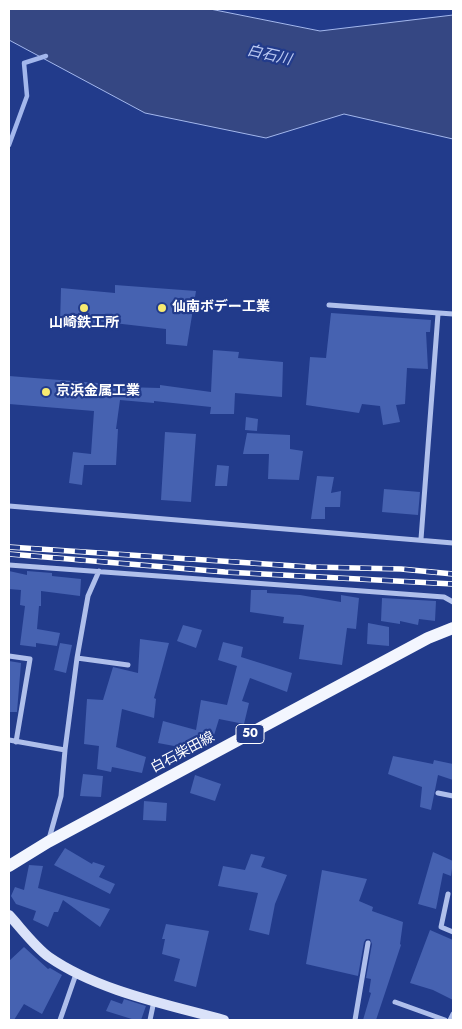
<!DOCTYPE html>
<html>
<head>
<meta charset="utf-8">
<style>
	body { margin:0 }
	#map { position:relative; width:462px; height:1029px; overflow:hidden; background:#223b8b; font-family:Jost,sans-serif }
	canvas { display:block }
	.frame { position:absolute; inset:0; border:10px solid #fff; pointer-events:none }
</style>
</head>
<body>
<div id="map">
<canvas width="462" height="1029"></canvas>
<div class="frame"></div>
</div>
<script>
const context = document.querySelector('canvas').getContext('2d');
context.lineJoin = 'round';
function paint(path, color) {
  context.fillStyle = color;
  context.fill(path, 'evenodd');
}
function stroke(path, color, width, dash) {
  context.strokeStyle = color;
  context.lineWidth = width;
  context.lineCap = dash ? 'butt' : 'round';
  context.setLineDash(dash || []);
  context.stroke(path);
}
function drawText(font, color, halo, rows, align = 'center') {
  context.font = font + ' Jost,"Noto Sans JP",sans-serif';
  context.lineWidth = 4.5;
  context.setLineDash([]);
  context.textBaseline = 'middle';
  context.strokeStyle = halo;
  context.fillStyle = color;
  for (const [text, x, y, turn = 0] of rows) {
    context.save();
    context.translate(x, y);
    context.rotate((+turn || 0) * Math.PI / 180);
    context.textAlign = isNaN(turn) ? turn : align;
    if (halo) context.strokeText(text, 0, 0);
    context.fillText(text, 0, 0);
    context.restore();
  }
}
const water = new Path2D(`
	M9,9H210L320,31L453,15V139L344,114L266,138L145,113L9,40Z`);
paint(water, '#354783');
stroke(water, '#a3b7ec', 1);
stroke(new Path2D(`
	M9,145L27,96L24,63L46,56`), '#a3b7ec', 4.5);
paint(new Path2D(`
	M115,285L196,291L187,346L166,344V329L96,321L95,328L60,325L61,288L115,293Z
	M331,313L431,320L430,332H426L428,369L407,368L405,404L396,405L400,422L383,425L380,406L362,404L359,413L306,405L310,357L326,358Z
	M213,350L239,352L238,358L283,362L282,397L235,393L234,414H210L211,407L154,401V403L120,400L116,429H118L116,465H84L82,485L69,483L73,452L91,454L94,411L9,404V376L123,385V387L160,388V385L211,392Z
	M246,417L258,419L257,431L245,430Z
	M165,432L196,434L191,502L161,500Z
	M247,433L290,435V449L303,451L299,480L268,479L269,454H243Z
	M217,465L229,466L227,486H215Z
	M317,476L334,477L331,493L341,491L340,507H325V519H311Z
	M384,489L420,492L418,515L382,512Z
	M9,571L27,575V571L52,573V576L81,579L80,596L41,591V606H39L37,629L60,633L57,646L36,643V647L20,645L25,606L20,605L21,590L9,589Z
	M251,590H267V593L300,595L341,602V595L359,598L356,629L347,628L342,665L299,659L304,625L283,623L284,617L250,612Z
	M382,598L436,601L435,621L419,619L418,625L400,621V624L381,621Z
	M368,623L389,627V646L367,644Z
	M183,625L202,630L196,648L177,641Z
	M140,639L169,643L154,698L156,699L154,718L122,709L116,747L146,757L142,773L112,767L111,772L97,769L99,746L84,744L87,699L103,700L113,667L138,673Z
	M223,642L243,647L241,657L292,673L287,692L250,678L242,701L249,703L244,724L219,719L211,745L186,740L185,748L158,743L163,721L196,730L201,700L227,705L237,666L218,660Z
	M60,643L72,645L66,673L54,670Z
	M9,661L21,663L17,712H9Z
	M393,756L433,764L434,760L453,764V780L438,775L431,810L420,807L422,787L388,774Z
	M83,774L103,776L101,797L80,796Z
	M195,775L221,784L215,801L190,793Z
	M144,801L167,803L166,821L143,820Z
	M65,848L92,864L93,862L105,866L99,877L115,884L110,894L54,865Z
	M433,852L453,861L451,876L443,873L436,909L418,904Z
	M251,854L265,857L261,867L287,875L275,904L269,935L249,930L258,893L218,886L223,866L245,870Z
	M29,865L43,866L38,888L110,909L100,927L63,900L58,912H54L48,927L33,920L36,911L16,904L11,896L15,887L24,890Z
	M322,870L367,879L359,901L373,907L372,911L403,922L400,944L401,945L376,1020H363L371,993L369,992L371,979L366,978L372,944L370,939H366L364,942L358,976L306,964Z
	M166,924L209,931L196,987L174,981L180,959L162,954L165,939H162Z
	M430,930L453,940V1000L433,990L410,983Z
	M24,947L48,969L50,968L62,975L42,1014L24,1004L14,1020H9V961Z
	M124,999L146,1006L141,1020H135L106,1011L111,1000L122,1004Z`), '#4662b1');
stroke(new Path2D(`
	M329,305L453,314
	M9,506L453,543
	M421,539L438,314
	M9,565L444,597L453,602
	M9,656L30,659L16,742
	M77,658L128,665
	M9,740L65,750
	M438,793L453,796
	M49,839L61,796L65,750L77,658L88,596L99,571
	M448,894L441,927L453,932
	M395,1002L445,1020
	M60,1020L76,974
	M150,1020L154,1001
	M355,1020L368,943
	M450,1020L453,1014`), '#afbfeb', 5);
stroke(new Path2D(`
	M9,915C21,928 35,947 49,957C98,991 166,1004 224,1020`), '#dae2f9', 10);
stroke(new Path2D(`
	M9,866L48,842L428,638L453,628`), '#f3f6fe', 12);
const rail = new Path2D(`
	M9,547L311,567L401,569L453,574
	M9,554L225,572L453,584`);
stroke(rail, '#fff', 5.5);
stroke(rail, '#223b8b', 4, [11]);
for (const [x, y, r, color] of [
	[84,308,5,"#f7ea71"],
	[162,308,5,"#f7ea71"],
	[46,392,5,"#f7ea71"]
]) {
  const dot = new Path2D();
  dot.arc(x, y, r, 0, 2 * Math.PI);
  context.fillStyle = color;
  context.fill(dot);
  stroke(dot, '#223b8b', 2);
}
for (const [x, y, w] of [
	[250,734,28]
]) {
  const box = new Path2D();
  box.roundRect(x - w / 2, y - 9.5, w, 19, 4);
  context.fillStyle = '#223b8b';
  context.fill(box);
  stroke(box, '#fff', 1);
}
drawText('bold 12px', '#fff', null, [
	["50",250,734]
]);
drawText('bold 14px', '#fff', '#223b8b', [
	["仙南ボデー工業",172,308],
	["山崎鉄工所",84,324,"center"],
	["京浜金属工業",56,392]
], 'left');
drawText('14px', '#fff', '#223b8b', [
	["白石柴田線",183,753,-28]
]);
drawText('italic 15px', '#bbc9f2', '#223b8b', [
	["白石川",269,56,13]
]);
</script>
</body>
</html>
